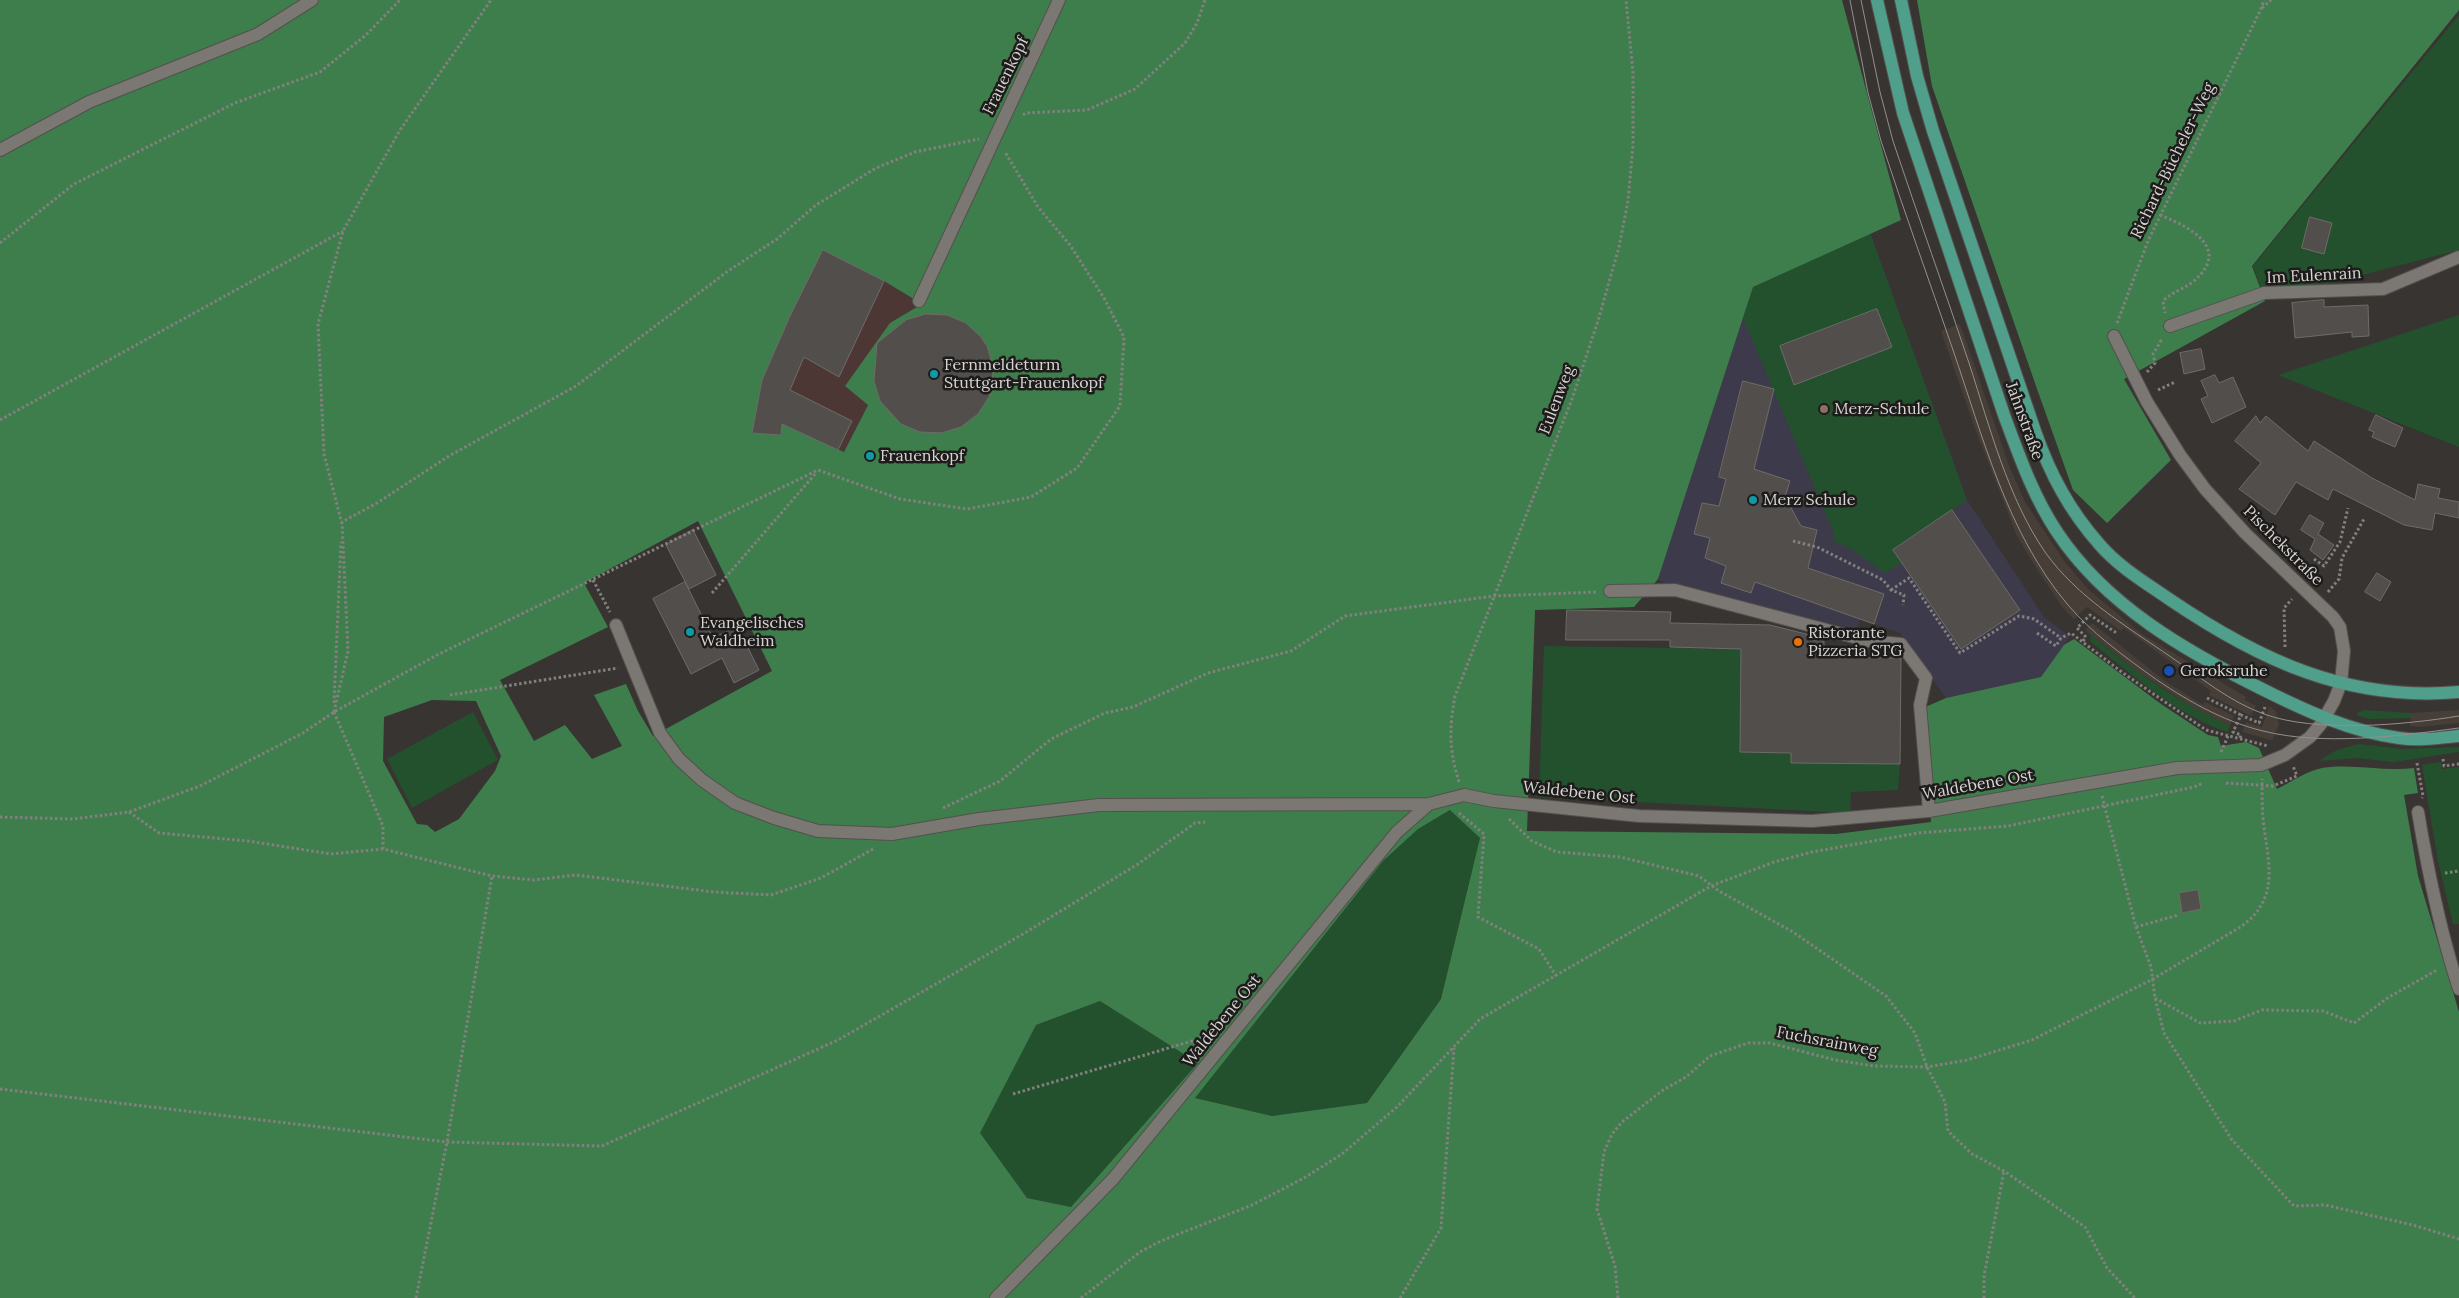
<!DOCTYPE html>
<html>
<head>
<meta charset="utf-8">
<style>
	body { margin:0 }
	canvas { display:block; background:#383431 }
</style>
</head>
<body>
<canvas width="2459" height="1298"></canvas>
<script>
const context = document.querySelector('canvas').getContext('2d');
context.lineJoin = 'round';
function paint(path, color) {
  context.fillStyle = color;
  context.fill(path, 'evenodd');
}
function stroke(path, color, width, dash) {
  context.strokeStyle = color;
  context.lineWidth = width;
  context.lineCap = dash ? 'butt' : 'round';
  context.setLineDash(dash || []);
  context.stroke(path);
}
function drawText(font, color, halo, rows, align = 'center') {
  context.font = font + ' Lora,serif';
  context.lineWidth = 5;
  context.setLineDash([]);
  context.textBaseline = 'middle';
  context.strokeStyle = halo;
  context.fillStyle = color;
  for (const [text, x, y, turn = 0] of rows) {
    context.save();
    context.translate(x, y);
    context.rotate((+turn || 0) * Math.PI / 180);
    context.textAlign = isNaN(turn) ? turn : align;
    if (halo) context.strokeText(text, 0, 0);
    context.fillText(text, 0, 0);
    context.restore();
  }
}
paint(new Path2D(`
	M1960,324L2010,468L2025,502L2065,562L2087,588L2140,633L2246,697L2245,700L2256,706L2251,716L2209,695L2211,691L2124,628L2121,631L2087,607L2074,619L2063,608L2033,563L2017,536L1975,428L1941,331Z
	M2092,623L2165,681L2203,705L2205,702L2234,716L2230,726L2200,712L2138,672L2085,630Z
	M2270,706L2276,712L2279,724L2273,739L2271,740L2242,732L2246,722L2262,727Z
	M2459,710V723L2418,727L2410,726L2411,713Z`), '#463e37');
paint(new Path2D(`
	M823,250L884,281L922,304L845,386L868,404L844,452L782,424L781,435L752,433Z`), '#4c3735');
paint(new Path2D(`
	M1870,233L1967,500L2044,617L2070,637L2041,677L1946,698L1900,633L1860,619L1857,629L1675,590L1658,579L1753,287Z`), '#3d3a4c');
paint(new Path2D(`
	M2459,15V250L2265,300L2253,266Z
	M1870,233L1967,500L1894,549L1902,562L1885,573L1853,550L1832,540L1834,533L1743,318L1753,287Z
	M2459,315V447L2278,375Z
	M2085,630C2130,668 2176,701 2230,726L2228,732C2182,719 2127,671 2090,641L2091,637Z
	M1544,646L1741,649V752L1791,753V763L1900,764L1898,790L1851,792L1850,813L1539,797Z
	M2364,710L2411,713V718L2370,719L2358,716L2357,713Z
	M473,712L498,760L412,808L387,759Z
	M2359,744L2402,749L2459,747V752L2394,762L2357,758L2319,761L2337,750Z
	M2441,762L2442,769L2459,767V924H2453L2438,861L2422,765Z
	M1451,810L1480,838L1441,999L1367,1103L1272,1116L1195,1098L1383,861L1418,829Z
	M1100,1001L1198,1063L1071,1207L1027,1198L979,1133L1036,1025Z`), '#23512d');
paint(new Path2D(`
	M0,0H1842L1901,220L1753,287L1658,579L1634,607L1535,610L1527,831L1836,834L1931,822L1923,708L1946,698L2041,677L2064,645L2074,639L2161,704L2208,735L2218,737L2221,746L2246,742L2259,748L2277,789C2291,782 2307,771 2322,768C2353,763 2384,772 2414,768L2418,793L2404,795L2418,876L2459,1012V1298H0ZM823,250L884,281L922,304L890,323L845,386L868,405L844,452L782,424L781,435L752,433ZM698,521L772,671L653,736L638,711L626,684L594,695L622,746L592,759L565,725L534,741L500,680L608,627L584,583ZM432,700L476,701L501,756L495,771L459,819L435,832L427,825L417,824L383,761L384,717ZM1450,810L1480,838L1441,999L1367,1103L1272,1116L1195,1098L1383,861L1418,829ZM1100,1001L1198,1063L1071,1207L1027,1198L980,1133L1036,1025Z
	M1917,0H2459V10L2252,266L2265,301L2124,379L2171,460L2107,523L2073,490L2036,386L1932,86Z`), '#3e7e4c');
const building = new Path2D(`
	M2310,217L2332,223L2324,254L2302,248Z
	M823,250L884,281L839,377L804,357L790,390L852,421L838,450L782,424L781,435L752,433L762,380L790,316Z
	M2324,300V307L2368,305L2369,336L2352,337V332L2295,338L2292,303Z
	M1877,309L1892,347L1794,385L1780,346Z
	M926,314L947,315L966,323L981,337L987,346L993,366L992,387L989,397L978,414L961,427L941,433L920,432L901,424L880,401L874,381L877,343L906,320Z
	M2201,349L2205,369L2184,374L2180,353Z
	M2215,375L2219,383L2233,377L2246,407L2212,423L2201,399L2208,396L2201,381Z
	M1743,381L1774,389L1754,469L1790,481L1785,497L1801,526L1817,530L1808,568L1884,594L1874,624L1755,582L1751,593L1721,583L1726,566L1705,558L1710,538L1694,534L1702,503L1719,506L1726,479L1719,477Z
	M2376,415L2403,428L2395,447L2372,437L2374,432L2369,430Z
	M2256,416L2260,423L2266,416L2308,451L2314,441L2372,478L2415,500L2418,484L2440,489L2438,498L2459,502V518L2435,513L2432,530L2404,525L2333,489L2328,500L2296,482L2275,515L2239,489L2261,463L2235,441Z
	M1952,510L2020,610L1961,649L1893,550Z
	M2310,515L2324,523L2318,534L2334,545L2323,560L2310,550L2315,539L2301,530Z
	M693,530L716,575L689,589L666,545Z
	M2377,573L2391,582L2380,601L2365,592Z
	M685,582L713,638L737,626L759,670L734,683L722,658L691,674L653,599Z
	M1567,610L1671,612L1670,623L1770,625L1810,635V640L1824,641V657L1901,658L1900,764L1791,763V753L1740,752L1741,649L1670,647V640H1566Z
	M2198,890L2201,909L2182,913L2179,893Z`);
paint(building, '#524e4b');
stroke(building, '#6f6b68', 1);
const minor = new Path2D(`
	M0,150L89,102L258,34L312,0
	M919,301L1059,0
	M2170,326L2264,293L2383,289L2459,257
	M1610,591L1675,590L1869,641L1901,644L1926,678L1920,705L1929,811
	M616,625L660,733L679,759L702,780L735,803L774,818L818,831L892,834L979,819L1099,805L1429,804
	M2418,812C2428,872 2440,931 2459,989
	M996,1298L1113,1179L1397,832L1429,804L1464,795L1494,801L1639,816L1812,821L1929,811L2177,768L2261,765L2285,755L2310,737L2321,724L2334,701L2341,683L2344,651L2340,627L2333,617L2245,533L2205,489L2180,455L2147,402L2114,336`);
const major = new Path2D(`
	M1877,0L1903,113L2004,415C2019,455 2033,496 2057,532C2106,606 2187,652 2264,690C2306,711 2352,732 2399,738C2419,741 2439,738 2459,736
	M1901,0L1917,76L1933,131L2035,431C2050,474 2069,510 2100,545C2119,567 2146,583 2169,599C2259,660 2348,702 2459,692`);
stroke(minor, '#53504d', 14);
stroke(major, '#53504d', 14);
stroke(new Path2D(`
	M2262,8L2271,0
	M1023,115L1026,113L1087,110L1135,89L1185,43L1197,23L1205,0
	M2160,215C2187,226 2232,247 2195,280C2185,289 2173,291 2163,301L2165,313
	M0,243L74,184L235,103L320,72L366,35L400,0
	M2117,323L2148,241L2261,9L2264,0
	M2147,372L2155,363L2153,354L2162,339
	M2158,390L2175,382
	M0,420L343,231
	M342,524L324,454L318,324L343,231L400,130L491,0
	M1793,541L1817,547L1883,580L1891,590L1904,595L1903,605
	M2314,559L2324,566L2340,542L2348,508
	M593,580L610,612
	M1891,590L1909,578L1960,653L2019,616L2034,619L2061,638
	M2328,592L2339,579L2342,558L2364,519
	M712,593L816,473
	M2037,633L2056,646L2061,638L2071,633L2123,673L2206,730L2268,746
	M2083,641L2086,637L2077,628L2090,615L2118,634
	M2285,647L2284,608L2292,599
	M450,695L618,668
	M2207,698L2241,715
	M334,703L341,542
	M334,712L348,651L342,522L377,503L449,456L576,386L728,271L777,239L816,205L876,168L915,152L979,139
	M334,712L383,826V849
	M2240,738L2241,735L2233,732L2241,715L2259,723L2265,707
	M2221,752L2228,736
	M2443,759L2444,766L2459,764
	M2417,763L2423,796L2422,798
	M1459,782C1449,749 1449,730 1455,696L1572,399L1598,321L1619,247L1628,201L1633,145V72L1626,0
	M2226,783L2273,786L2297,776L2293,766
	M2102,796L2136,927L2151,967L2155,998L2164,1033L2232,1140L2294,1206L2325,1205L2413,1225L2459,1239
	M943,808L1000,781L1051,739L1105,713L1133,707L1208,673L1291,651L1345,616L1494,596L1597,592
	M129,812L159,833L248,841L331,854L383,849L492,876L534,880L576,875L714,892L771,895L821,878L873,849
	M1459,813L1484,834L1478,917L1539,949L1556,976
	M0,817L73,819L129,812L200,786L303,733L334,712L437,655L818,470L900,499L967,509L1031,497L1077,468L1120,406L1124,337L1104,298L1070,245L1038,207L1005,152
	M1509,819L1532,841L1557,852L1620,857L1699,876L1719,891L1793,932L1886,996L1915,1033L1927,1067L1945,1102L1948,1131L1972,1154L2004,1171L2085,1227L2107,1268L2135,1298
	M2445,873L2459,871
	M2136,927L2178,915
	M2155,998L2200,1023L2234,1021L2262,1010L2323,1011L2354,1023L2389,997L2437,970
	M0,1089L447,1142L602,1146L838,1040L1023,934L1138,864L1195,823L1205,822
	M1013,1094L1209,1036
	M416,1298L447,1142L492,876
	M1081,1298L1140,1252L1161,1241L1252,1205L1304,1178L1342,1154L1397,1107L1480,1019L1711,886L1774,862L1812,852L1918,833L2008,826L2194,787L2203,783
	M1400,1298L1441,1228L1454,1048
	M1618,1298L1615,1266L1597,1209L1604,1152L1612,1134L1622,1122L1663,1090L1686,1077L1710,1056L1748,1043H1770L1835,1060L1874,1066L1927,1067L1967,1060L2032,1040L2153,979L2242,926C2282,896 2267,860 2263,818C2262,805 2262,792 2262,779
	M1984,1298V1276L2004,1171`), '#83807e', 3, [2.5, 2.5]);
stroke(minor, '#7b7773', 12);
stroke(major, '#509f8b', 12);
stroke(new Path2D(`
	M1850,0L1868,93L1881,141C1904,211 1929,280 1953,350C1983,437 2007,533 2068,605C2091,632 2121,654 2150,675C2184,699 2222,721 2263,731C2323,746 2398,736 2459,728
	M1861,0L1880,92L1893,141C1918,216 1945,291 1970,366C1990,428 2008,498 2045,552C2077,597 2126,626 2171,657C2200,677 2230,702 2264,714C2316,733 2404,725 2459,716`), '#93908e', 1);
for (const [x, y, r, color] of [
	[934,374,5,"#0f9aa8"],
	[1824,409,5,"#8d6e63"],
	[870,456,5,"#0f9aa8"],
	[1753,500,5,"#0f9aa8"],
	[690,632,5,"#0f9aa8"],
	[1798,642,5,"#e8710a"],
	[2169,671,6,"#1a4fb4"]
]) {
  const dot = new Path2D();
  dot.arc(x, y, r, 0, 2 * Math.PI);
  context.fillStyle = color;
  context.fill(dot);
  stroke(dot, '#1e1c1b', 2);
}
drawText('16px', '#d7d5d3', '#1e1c1b', [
	["Frauenkopf",1006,76,-64],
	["Richard-Bücheler-Weg",2173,161,-64],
	["Im Eulenrain",2314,276,-3],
	["Eulenweg",1557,400,-69],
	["Jahnstraße",2024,421,70],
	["Pischekstraße",2283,546,45],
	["Waldebene Ost",1978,785,-10],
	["Waldebene Ost",1579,793,6],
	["Waldebene Ost",1222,1021,-51],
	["Fuchsrainweg",1827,1042,11]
]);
drawText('16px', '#d7d5d3', '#1e1c1b', [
	["Fernmeldeturm",944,365],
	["Stuttgart-Frauenkopf",944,383],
	["Merz-Schule",1834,409],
	["Frauenkopf",880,456],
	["Merz Schule",1763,500],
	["Evangelisches",700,623],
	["Waldheim",700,641],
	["Ristorante",1808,633],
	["Pizzeria STG",1808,651],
	["Geroksruhe",2180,671]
], 'left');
</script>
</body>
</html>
